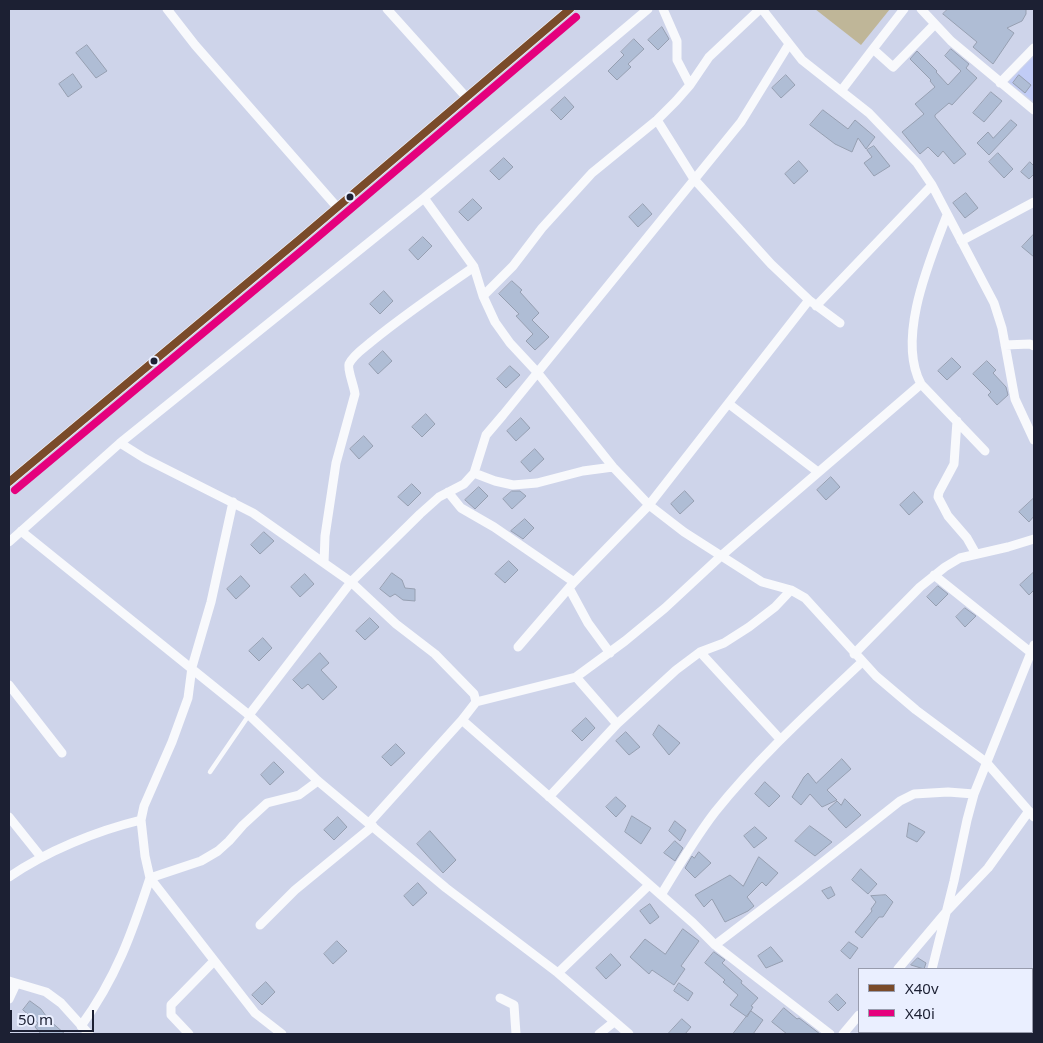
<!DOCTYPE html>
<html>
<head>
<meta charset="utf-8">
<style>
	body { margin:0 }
	#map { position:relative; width:1043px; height:1043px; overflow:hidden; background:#ced4ea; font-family:"Noto Sans",sans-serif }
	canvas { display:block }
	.frame { position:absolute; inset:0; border:10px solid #1c2033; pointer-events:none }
	.legend { position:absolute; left:858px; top:968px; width:175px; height:65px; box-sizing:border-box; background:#eaefff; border:1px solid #989cad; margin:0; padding:6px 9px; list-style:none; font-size:15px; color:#1c2033 }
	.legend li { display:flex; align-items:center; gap:10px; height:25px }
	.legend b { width:25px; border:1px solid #989cad }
	.scale { position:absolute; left:10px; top:1010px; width:84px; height:22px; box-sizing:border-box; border:2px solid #1c2033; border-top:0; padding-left:6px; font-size:15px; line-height:18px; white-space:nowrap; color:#1c2033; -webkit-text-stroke:4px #eaefff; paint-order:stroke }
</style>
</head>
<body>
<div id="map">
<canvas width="1043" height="1043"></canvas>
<div class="frame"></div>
<ul class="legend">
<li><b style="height:6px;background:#7a4b2a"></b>X40v</li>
<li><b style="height:6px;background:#e5007d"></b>X40i</li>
</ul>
<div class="scale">50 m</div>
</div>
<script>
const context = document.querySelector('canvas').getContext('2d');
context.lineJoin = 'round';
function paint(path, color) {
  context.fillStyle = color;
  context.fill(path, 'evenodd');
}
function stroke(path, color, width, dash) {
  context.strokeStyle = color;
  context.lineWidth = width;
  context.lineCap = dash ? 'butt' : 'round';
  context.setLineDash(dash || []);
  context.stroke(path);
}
paint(new Path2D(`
	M1034,56V102L1009,82Z`), '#c1ccf6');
paint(new Path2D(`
	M815,9H890L861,45Z`), '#bfb698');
const building = new Path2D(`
	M948,9H1026V14L1022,21L1007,28L1014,33L993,64L973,47L977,42L943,14Z
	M662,27L669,39L658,50L648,40Z
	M634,39L644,49L628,64L631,67L617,80L608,71L624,55L621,52Z
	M87,45L107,71L96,78L76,53Z
	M951,49L969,64L966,68L977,78L952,105L949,103L935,115V117L966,154L954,164L943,151L938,157L928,147L920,154L902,132L924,114L915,104L935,87L930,81L931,80L910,59L917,51L937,71L936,72L948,85L961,71L945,56Z
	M73,74L82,87L68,97L59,84Z
	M786,75L795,85L781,98L772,88Z
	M1019,75L1031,85L1025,93L1013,83Z
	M991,92L1002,101L984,122L973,113Z
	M565,97L574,107L561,120L551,110Z
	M823,110L848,129L855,120L875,137L866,149L858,138L852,152L835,144L810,125Z
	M1011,120L1017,125L989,155L977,143L988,132L993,138Z
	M874,146L890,166L874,176L864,163L872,157L867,150Z
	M998,153L1013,169L1004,178L989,162Z
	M504,158L513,167L499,180L490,171Z
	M799,161L808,171L794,184L785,174Z
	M1030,162L1034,166V174L1029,179L1021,172Z
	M966,193L978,208L965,218L953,203Z
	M473,199L482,208L468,221L459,212Z
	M643,204L652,214L638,227L629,217Z
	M1034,234V257L1022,247Z
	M423,237L432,246L418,260L409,250Z
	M512,281L522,290L520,292L539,313L532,320L549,337L535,350L526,341L533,334L516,316L519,314L499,294Z
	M384,291L393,301L380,314L370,304Z
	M383,351L392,361L378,374L369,364Z
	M952,358L961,367L947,380L938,371Z
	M987,361L996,370L993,373L1006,387L1008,395L997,405L988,395L991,392L973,374Z
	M510,366L520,375L506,388L497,379Z
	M426,414L435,424L422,437L412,427Z
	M521,418L530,428L516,441L507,431Z
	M364,436L373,446L359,459L350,449Z
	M535,449L544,459L530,472L521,462Z
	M831,477L840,487L826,500L817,490Z
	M412,484L421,493L408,506L398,497Z
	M479,487L488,496L475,509L465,500Z
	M512,491H520L526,496L512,509L503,499Z
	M685,491L694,501L680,514L671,504Z
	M914,492L923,502L909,515L900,505Z
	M1034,498V516L1029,522L1019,512Z
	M525,519L534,528L523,539L511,531Z
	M264,532L274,541L260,554L251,545Z
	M509,561L518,570L505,583L495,574Z
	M1034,572V590L1029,595L1020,585Z
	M392,573L402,580L405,588L415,589V601L403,600L395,594L390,597L380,589Z
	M305,574L314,584L300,597L291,587Z
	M241,576L250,586L236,599L227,589Z
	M938,586L948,594L936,606L927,597Z
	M965,608L976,616L965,627L956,617Z
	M370,618L379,627L365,640L356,631Z
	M263,638L272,648L259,661L249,651Z
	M320,653L329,663L321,670L337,687L323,700L308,684L302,689L293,680Z
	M586,718L595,728L582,741L572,731Z
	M659,725L680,743L669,755L653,735Z
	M626,732L640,747L629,755L616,741Z
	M396,744L405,753L391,766L382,757Z
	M842,759L851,769L827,790L837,800L822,807L810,794L801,805L792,797L804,777L808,773L816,783Z
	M274,762L284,772L270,785L261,775Z
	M765,782L780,796L769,807L755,794Z
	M616,797L626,806L616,817L606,807Z
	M845,799L861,815L846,828L828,809L837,801L841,805Z
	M632,816L651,828L641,844L625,832Z
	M338,817L347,827L334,840L324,830Z
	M675,821L686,830L680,841L669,831Z
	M909,823L925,832L917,842L907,837Z
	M810,826L832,842L815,856L795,841Z
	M755,827L767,838L754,848L744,836Z
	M430,831L456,860L443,873L417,844Z
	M675,841L683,848L675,861L664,853Z
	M699,852L711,863L695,878L685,868L692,856L694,858Z
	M759,857L778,873L766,886L762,882L747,897L754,906L748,911L725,922L712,899L704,907L695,895L730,875L743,886Z
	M861,869L877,884L868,894L852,880Z
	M418,883L427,893L413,906L404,896Z
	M831,887L835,895L828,899L822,891Z
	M886,895L893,902L883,917H879L862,938L855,932L872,911L871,909L876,902L871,896Z
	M650,904L659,917L650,924L640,911Z
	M683,929L699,941L681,966L685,969L674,985L652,970L649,974L630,957L645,939L665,954Z
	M337,941L347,951L333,964L324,954Z
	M849,942L858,948L850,959L841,951Z
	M771,947L783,961L766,968L758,956Z
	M714,952L725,960L722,963L742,981L741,983L758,998L751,1006L753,1007L747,1017L730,1005L738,995L723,982L725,980L705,963Z
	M611,954L621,965L606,979L596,968Z
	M918,958L926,963L924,969L911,965Z
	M266,982L275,992L262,1005L252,995Z
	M679,983L693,993L688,1001L674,991Z
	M837,994L846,1003L838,1011L829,1002Z
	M30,1001L41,1009L49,1020L65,1034H41L35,1027L38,1023L23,1010Z
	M784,1008L797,1019L799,1018L820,1034H787L772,1022Z
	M751,1011L763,1020L753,1034H733Z
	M682,1019L691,1027L685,1034H668Z`);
paint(building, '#afbdd5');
stroke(building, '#969fb1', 1);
stroke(new Path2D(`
	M210,772L249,715`), '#f8f9fc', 4.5);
stroke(new Path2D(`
	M167,9L195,45L337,207
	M387,9L467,98
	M663,9L677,41V60L690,85
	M762,9L802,60L869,113L917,163L932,185L994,303L1002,328L1015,399L1034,440
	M921,9L951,41L1034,110
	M873,49L904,9
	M1000,83L1034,48
	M841,91L873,49L893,67L934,25
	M657,120L694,179L771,264L809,300L840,323
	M424,198L474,267L483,296L495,322L510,343L537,372L613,467L649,505L684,532L762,582L791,590L805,598L876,676L916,710L986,762L1034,817
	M947,215C930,260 896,338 921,384L985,451
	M961,241L1034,202
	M483,296L513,266L542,228L592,173L657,120L676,101L690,85L709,57L760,9
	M816,306L932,185
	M1005,345L1030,344L1034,346
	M729,404L818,472
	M957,421L954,464L939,492L938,497L948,516L967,538L976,554
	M120,443L144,458L253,513L351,582L396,624L435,654L474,694L476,702L462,720L693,923L715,945L747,970L830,1034
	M474,473L495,481L513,485L537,483L583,471L613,467
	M9,482L300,239L570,9
	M448,492L461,508L494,527L574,582
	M233,502L211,602L192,667L188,698L172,742L144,806L141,820L145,856L150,878L255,1013L282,1034
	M21,531L249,715L318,781L446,888L558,973L629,1034
	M9,542L120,443L424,198L648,9
	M324,563L325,536L336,463L355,394C354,386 347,369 349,364C353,355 364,348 371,342C404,315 439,291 474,267
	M934,575L1034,655
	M569,588L588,623L610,653
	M518,647L574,582L649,505L809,300
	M700,652L780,739
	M854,654L920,587L945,567L960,558L1008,547L1034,539
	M576,677L617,724
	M9,685L62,753
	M476,702L576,677L625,641L665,608L721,556L921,384
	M249,715L351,582L420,514L439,497L464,484L474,473L486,435L503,415L741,122L789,44
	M549,797L617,724L676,670L700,652L724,643L749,627L775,607L791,590
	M9,817L41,857
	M370,822L462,720
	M9,877C47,851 96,831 141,820
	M150,878L201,861L218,851L229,841L243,825L267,803L299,795L318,781
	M661,895C678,867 695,838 715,812C759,757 811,710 862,662
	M260,925L295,890L373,826
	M715,945L799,881L900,801L914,794L948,792L974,794
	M898,969L947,911L988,868L1029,811
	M932,969L954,881L967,820L974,794L1034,645
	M558,973L649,885
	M9,981L46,992L61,1003L89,1034
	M500,998L514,1005L516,1034
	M9,999L16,984
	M1032,1005L1034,1002
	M81,1026C116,978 132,933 150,878
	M189,1034L171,1015V1005L214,961
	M599,1034L614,1022
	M843,1034L859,1015
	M910,1034L911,1032
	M1010,1034L1012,1032`), '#f8f9fc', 9);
stroke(new Path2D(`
	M9,482L300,239L570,9`), '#7a4b2a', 8);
stroke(new Path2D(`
	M15,490L306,247L576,17`), '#e5007d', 8);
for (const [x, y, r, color] of [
	[350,197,4.5,"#1c2033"],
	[154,361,4.5,"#1c2033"]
]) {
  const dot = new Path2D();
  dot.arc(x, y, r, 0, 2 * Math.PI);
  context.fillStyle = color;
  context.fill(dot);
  stroke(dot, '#eaefff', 2);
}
</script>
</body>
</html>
